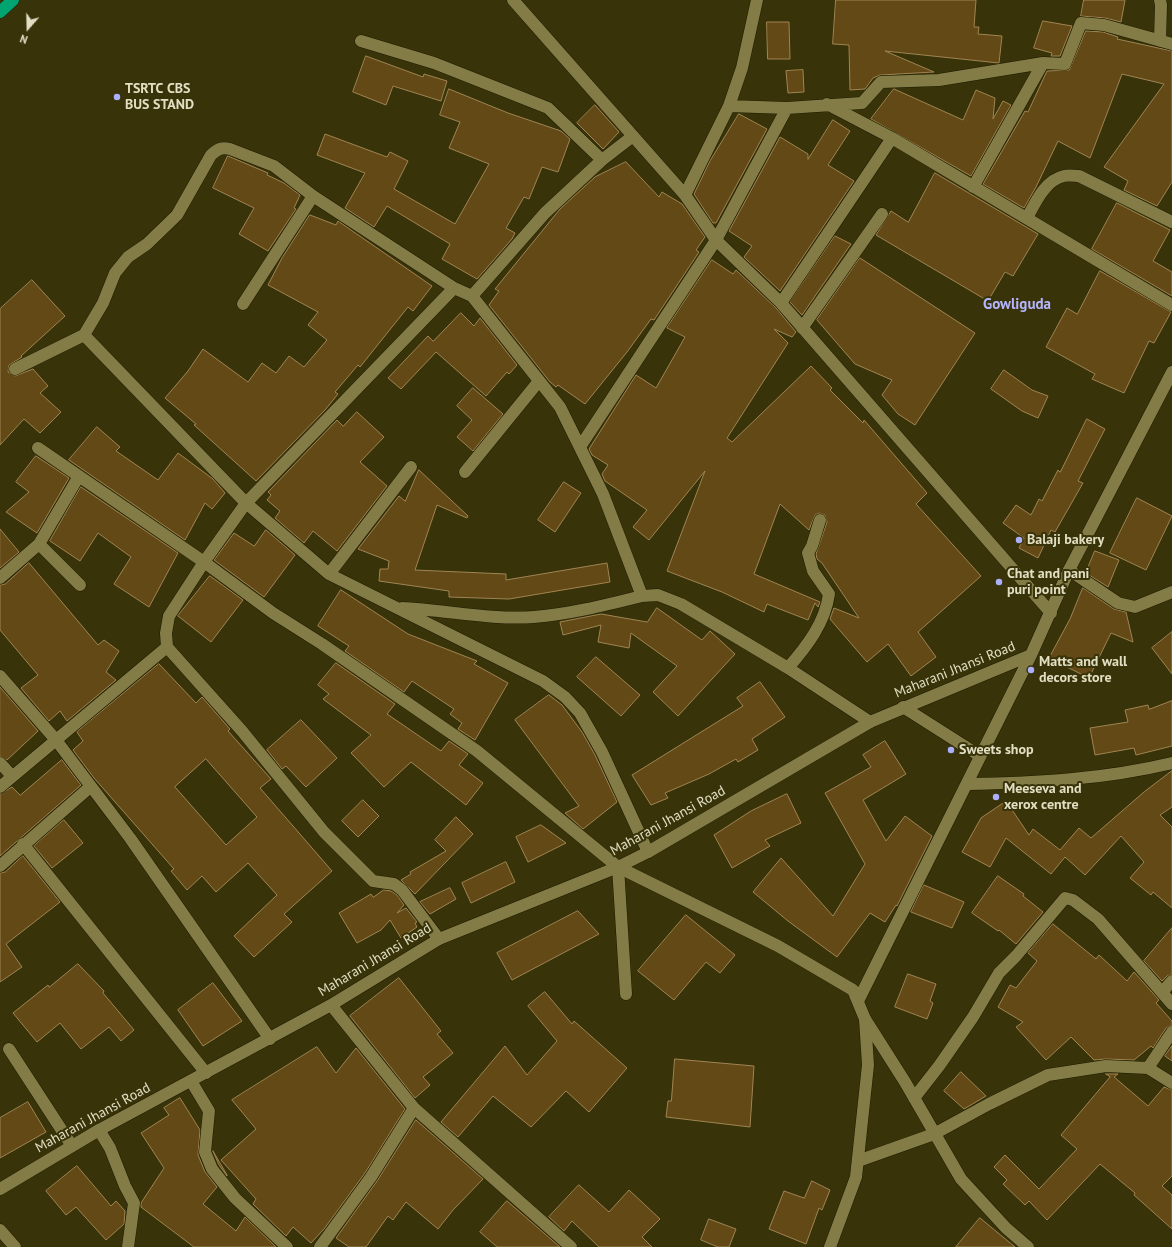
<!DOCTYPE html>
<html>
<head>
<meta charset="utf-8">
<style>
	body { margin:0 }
	#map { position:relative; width:1172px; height:1247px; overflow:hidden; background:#393309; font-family:"PT Sans",sans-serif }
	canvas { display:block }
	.north { position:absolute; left:8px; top:8px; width:40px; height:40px; -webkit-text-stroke:3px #393309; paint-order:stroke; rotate:200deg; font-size:11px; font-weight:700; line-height:16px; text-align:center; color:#e2dfc3 }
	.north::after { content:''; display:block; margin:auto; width:14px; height:18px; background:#e2dfc3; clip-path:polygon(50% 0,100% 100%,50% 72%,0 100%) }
</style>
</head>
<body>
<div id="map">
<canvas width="1172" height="1247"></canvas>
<div class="north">N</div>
</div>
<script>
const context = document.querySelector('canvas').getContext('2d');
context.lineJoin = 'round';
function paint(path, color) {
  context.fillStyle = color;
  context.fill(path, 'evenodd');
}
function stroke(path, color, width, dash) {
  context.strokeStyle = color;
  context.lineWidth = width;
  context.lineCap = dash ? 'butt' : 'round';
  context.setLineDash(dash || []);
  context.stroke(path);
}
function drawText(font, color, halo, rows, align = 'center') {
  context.font = font + ' "PT Sans",sans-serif';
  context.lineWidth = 4;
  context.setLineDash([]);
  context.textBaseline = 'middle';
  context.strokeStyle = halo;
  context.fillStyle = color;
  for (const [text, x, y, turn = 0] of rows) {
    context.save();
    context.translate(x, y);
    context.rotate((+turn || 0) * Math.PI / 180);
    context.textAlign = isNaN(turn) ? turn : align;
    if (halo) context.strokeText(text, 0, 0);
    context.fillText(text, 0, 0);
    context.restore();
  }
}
const building = new Path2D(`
	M836,0H976L974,27H979L978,34L1002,36L999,63L885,51L934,72L880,75L873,78L865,89L850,90L849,45L833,44Z
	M1084,0H1125L1121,22L1105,18L1081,16Z
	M1043,21L1072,26L1060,56H1051L1052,53L1034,48Z
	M767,22H789L790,59H768Z
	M1086,31L1103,32L1118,37L1117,39L1172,51V182L1157,206L1124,190L1128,181L1104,167L1164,84L1122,74L1090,158L1058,141L1036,187L1024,208L983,184L1025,111L1028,112L1047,71L1069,70Z
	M366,56L423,77L424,74L447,81L441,101L393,86L386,105L353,92Z
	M803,70L804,92L788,93L786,71Z
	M449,89L508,113L561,131L570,139L558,172L542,167L529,199L524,197L506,228L515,233L512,239L477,279L442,259L450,244L387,206L374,227L345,208L365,173L317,155L325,134L387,157L390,152L408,161L394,189L455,224L489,164L449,148L460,122L440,115Z
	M894,89L963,120L976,90L995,98L993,119L1003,101L1011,105L971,176L871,119Z
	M595,105L619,132L603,149L577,123Z
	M739,114L767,129L716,223H713L694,194L710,161Z
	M833,120L850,131L828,165L854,181L780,291L744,257L752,246L729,231L780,137L808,154V159Z
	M228,156L268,173L267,175L284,183L300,195L294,208L296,209L268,251L239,234L254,208L213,188Z
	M626,162L659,197L662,192L682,204L705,237L696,250L699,252L654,320L651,319L627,352L585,404L558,385L556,387L550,382L489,305L499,291L495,289L560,209L595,177Z
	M935,173L1038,234L1013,276L1005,272L988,301L876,235L891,211L908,222Z
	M1117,203L1170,230L1153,261L1172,272V296L1092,249Z
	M310,215L336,225L338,221L432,286L413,311L408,307L360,367L358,365L335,392L338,394L325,410L256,481L194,425L196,424L165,398L188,371L203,349L248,382L262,363L276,373L289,356L304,367L327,340L308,325L318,312L268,285L282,258Z
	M835,236L851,244L802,315L790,302Z
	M860,258L975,333L915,425L898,414L882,395L892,380L855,364L817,320Z
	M712,260L733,274L736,270L776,308L796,332L792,337L774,329L788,343L727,438L732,442L811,366L832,388L830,390L863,423L864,420L927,493L916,504L981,576L918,632L936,657L911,676L888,644L867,662L830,619L834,608L859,618L822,563L817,559L816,554L827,522L825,515L819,513L815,515L809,530L780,504L754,574L820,602L818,607L815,603L808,620L767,604L764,612L722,592L667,571L705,471L649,540L633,527L647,510L605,481L602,474L608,465L592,455L589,449L636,375L656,388L685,337L667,328Z
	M1100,271L1171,312L1154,343L1149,341L1124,393L1092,379L1095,374L1046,347L1067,308L1077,314Z
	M32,280L65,316L21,356L22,357L9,365L8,372L15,376L33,369L48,386L40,393L61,412L40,433L24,419L0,445V309Z
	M461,313L474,326L480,318L517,365L509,374L507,372L486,396L436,352L401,389L388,378L428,336L433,341Z
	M1004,370L1032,390L1048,396L1038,418L1022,411L991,389Z
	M473,388L503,414L473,451L457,437L472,420L457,406Z
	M357,412L384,437L360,462L387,486L337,551L313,531L304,543L275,518L280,511L267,500L271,495L268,492L337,420L343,426Z
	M1087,419L1105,429L1078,481L1083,483L1055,532L1051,530L1038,558L1019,548L1024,538L1003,523L1016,505L1031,515L1039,499L1042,501L1058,470L1060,472Z
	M97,427L120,447L116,451L158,480L178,453L213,479L225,493L212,509L205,503L185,540L69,460Z
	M36,456L69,478L37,533L6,512L29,492L16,482Z
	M419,470L468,516L467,518L437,505L415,570L506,574V580L607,563L610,582L509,599L449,597V591L379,581L380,569H388L389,561L358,549L399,496L405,501Z
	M564,482L581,493L555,532L538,520Z
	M81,487L178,553L149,607L114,584L131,557L98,533L80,561L50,541Z
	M1137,498L1172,516L1146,570L1110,553Z
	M0,529L19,552L0,568Z
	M266,530L295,555L264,597L214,560L234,533L254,546Z
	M1095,551L1119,560L1108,587L1086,573Z
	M29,563L98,645L104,640L119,651L106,672L116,680L67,721L60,711L49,721L21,688L38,675L0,630V585L5,584Z
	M210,576L243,600L211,642L178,616Z
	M1083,588L1114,609L1126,612L1133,642L1111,633L1089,678L1049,658L1070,619Z
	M341,590L408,634L477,661L474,664L508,683L475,740L458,729L462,723L450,714L454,709L412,681L404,692L345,651L349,646L318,626Z
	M657,608L702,640L710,631L735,654L678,716L653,692L677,666L631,633L629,648L598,642L601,625L563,635L560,622L601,614L647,622Z
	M1172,632V674L1152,648Z
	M596,657L640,695L621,716L577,677Z
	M336,663L395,704L387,714L441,751L449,741L468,754L459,765L483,783L466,805L411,762L384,787L351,753L371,735L323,699L329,694L318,685Z
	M159,664L196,703L202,697L230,729L228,731L271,779L260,788L332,871L284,914L292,922L254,957L234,936L277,895L248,863L216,892L202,876L187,890L171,871L174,869L94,778L73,750L83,741L77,732ZM206,759L257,817L226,845L175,787Z
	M760,682L785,717L752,739L758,750L738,762L736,759L709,774L665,793L668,798L651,805L632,775L743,706L737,698Z
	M0,687L38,731L7,760L0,756Z
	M549,695L562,705L582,732L595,755L617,802L583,829L565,813L579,806L515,720Z
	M1172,701V746L1136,755L1134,748L1095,755L1090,728L1128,722L1125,710L1148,705L1149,709Z
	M301,720L337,758L306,787L286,766L282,769L267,750Z
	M885,741L906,774L863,800L886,841L905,816L932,836L897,906L896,905L885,922L870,913L837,957L788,921L753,892L781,858L833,916L865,864L825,793L871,767L863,755Z
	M62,760L81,785L0,856V794L12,787L20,795Z
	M1172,771V807L1160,815L1172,827V908L1153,892L1151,895L1130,878L1144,862L1121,836L1085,875L1065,857L1051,874L1006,838L990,867L962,852L981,818L1006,801L1029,835L1033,829L1060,850L1079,828L1091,838L1144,792Z
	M787,794L801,823L765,840L770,846L732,868L714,835L751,811Z
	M363,800L379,816L358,837L342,821Z
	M456,817L473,834L415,894L401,880L411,874L410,872L446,851L435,840Z
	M64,820L83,843L52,868L34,846Z
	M541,825L566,843L528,862L516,837Z
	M23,856L60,902L6,944L22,967L0,982V873L5,872Z
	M506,862L515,882L471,903L462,883Z
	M998,876L1024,894L1023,896L1043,912L1016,944L999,930L998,931L972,913Z
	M924,885L964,902L952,928L911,912Z
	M450,888L456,899L430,914L420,902Z
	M384,890L391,891L397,895L404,905L397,913L406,908L417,922L415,923L417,927L401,938L390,920L381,930L357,943L339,913L371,894L373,897Z
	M578,911L599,934L512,980L497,953Z
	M686,915L735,955L720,973L706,962L674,1000L638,971Z
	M1053,924L1096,959L1099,955L1127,981L1134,972L1159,1000L1156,1003L1172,1021V1025L1166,1028L1153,1048L1151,1046L1134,1060L1106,1059L1094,1060L1071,1037L1046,1060L1016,1027L1023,1022L998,1007L1010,985L1016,988L1037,961L1028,953Z
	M1172,928V974L1167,976L1162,981L1144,961Z
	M78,964L104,991L103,993L134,1030L121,1041L109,1027L81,1049L60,1023L37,1042L13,1013L48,985L49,987Z
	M908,974L936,984L930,1001L933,1003L927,1019L895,1007Z
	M399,978L441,1031L437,1034L453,1053L423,1077L430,1085L415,1098L350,1016Z
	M213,983L242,1021L203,1046L178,1010Z
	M545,992L572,1024L574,1021L627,1068L589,1112L566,1091L531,1127L493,1096L458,1137L441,1122L505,1046L527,1075L557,1041L528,1006Z
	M1172,1046V1061L1165,1056Z
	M317,1047L336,1073L356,1048L405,1109L365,1173L324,1229L311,1243L293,1227L286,1236L253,1204L256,1199L221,1160L256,1129L232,1100Z
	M675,1059L754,1066L750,1127L666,1117L668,1101H671Z
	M961,1072L986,1096L964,1109L944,1091Z
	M1106,1074H1118L1114,1077L1148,1106L1164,1087L1172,1090V1176L1162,1186L1172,1195V1229L1134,1195L1135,1193L1100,1164L1047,1220L1029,1201L1025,1205L1003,1184L1007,1180L994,1167L1005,1155L1039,1189L1077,1149L1061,1135L1110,1077Z
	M180,1098L200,1130L198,1155L205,1172L217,1187L203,1204L236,1231L245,1217L276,1247H194L141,1207V1203L164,1168L141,1133L169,1115L164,1108Z
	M28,1102L46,1132L0,1158V1118Z
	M416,1120L483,1179L453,1210L438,1229L406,1202L393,1220L388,1216L366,1247H349L336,1238L377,1181Z
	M213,1151L227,1175V1176L219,1165Z
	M77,1166L111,1206L116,1201L125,1211L124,1224L106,1240L76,1207L66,1215L46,1191Z
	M812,1181L830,1190L822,1210L819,1208L806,1244L769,1229L784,1191L804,1198Z
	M579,1185L609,1212L629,1190L660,1219L642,1237L652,1247H599L572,1221L564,1231L549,1217Z
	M507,1201L560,1247H497L480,1232Z
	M980,1218L1015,1247H956Z
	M709,1219L736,1229L729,1247H718L701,1240Z`);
paint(building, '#624916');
stroke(building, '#9f8553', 1);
const street = new Path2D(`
	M513,0L685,195L716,240L781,303L1051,613
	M1160,0L1161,5L1160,41
	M361,41L434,63L548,108L602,160
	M827,104L892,138L1172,305
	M729,106L787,108L862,103L881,82L939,80L1043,63L1065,64L1081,23L1104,25L1172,44
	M973,187L1043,63
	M685,195L729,106L742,68L757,0
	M1027,218C1035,203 1045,180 1064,176C1068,175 1075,176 1079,176L1172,222
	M454,288L246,503L204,562L273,613L322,644L477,751L618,867L626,994
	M472,296L560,407L603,494L642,596L658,595L681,604L788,668L870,722
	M781,303L892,138
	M243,304L313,196
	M802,328L882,214
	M84,335L246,503L329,574L543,681L565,697L580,713L602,752L648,852
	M15,369L84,335L103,303L115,273L128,257L147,244L177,215L211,155C218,149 221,147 230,149L274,166L313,196L454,288L472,296L545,213L602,160L633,136
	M580,447L716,240L787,108
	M465,472L539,381
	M39,544L80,585
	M1069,570L1118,603L1135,607L1172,592
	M329,574L411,467
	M0,578L39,544L79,476
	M402,608C446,610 490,620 534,617C571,614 606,605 642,596
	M167,647L242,731L324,832L373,881L394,884L402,890L439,939
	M788,668C807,646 825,623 829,594L813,571L808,553L812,546L820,520
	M903,707L980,756
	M0,763L12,776
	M967,784C1036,783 1105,779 1172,763
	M0,787L167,647L166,633L169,616L204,562L38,448
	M23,844L206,1073
	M0,866L90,787
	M1163,991L1172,981
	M865,1019L905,1082L961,1179L1006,1228L1028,1247
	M9,1049L72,1146
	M1148,1068L1172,1032
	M191,1081L209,1111L205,1152L212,1169L235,1198L287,1247
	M914,1098L939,1066L973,1017L999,973L1016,956L1065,898L1073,900L1098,919L1172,1004
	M99,1130L110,1148L125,1186L134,1203L128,1247
	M858,1161L934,1134L989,1104L1048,1075L1106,1066L1148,1068L1172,1083
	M0,1230L15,1247
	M320,1247L371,1177L414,1108`);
const secondary = new Path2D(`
	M0,676L56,740L130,838L270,1039
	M618,867L778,946L853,990L865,1019L868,1065L856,1177L830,1247
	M858,1001L1031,655
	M331,1005L414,1108L571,1247
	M0,1189L99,1130L331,1005L439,939L618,867L648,852L870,722L1031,655L1069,570L1172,372`);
const highway = new Path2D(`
	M0,12L13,0`);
stroke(street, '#1e1b01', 13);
stroke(secondary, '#1e1b01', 13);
stroke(highway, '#1e1b01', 13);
stroke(street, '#837c46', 12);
stroke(secondary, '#837c46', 12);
stroke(highway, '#01a470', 12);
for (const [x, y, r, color] of [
	[117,97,4,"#acaffb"],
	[1019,540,4,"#acaffb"],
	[999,582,4,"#acaffb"],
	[1031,670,4,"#acaffb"],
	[951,750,4,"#acaffb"],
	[996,797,4,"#acaffb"]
]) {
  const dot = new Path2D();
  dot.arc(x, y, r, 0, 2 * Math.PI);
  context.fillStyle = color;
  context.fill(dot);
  stroke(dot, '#393309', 1.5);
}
drawText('bold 14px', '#e2dfc3', '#393309', [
	["TSRTC CBS",125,89],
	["BUS STAND",125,105],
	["Balaji bakery",1027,540],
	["Chat and pani",1007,574],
	["puri point",1007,590],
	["Matts and wall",1039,662],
	["decors store",1039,678],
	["Sweets shop",959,750],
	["Meeseva and",1004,789],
	["xerox centre",1004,805]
], 'left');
drawText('14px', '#e2dfc3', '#393309', [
	["Maharani Jhansi Road",955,670,-22],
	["Maharani Jhansi Road",668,821,-29],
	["Maharani Jhansi Road",375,960,-31],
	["Maharani Jhansi Road",93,1118,-29]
]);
drawText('bold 15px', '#b4b6fd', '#393309', [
	["Gowliguda",1017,305]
]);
</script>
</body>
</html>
